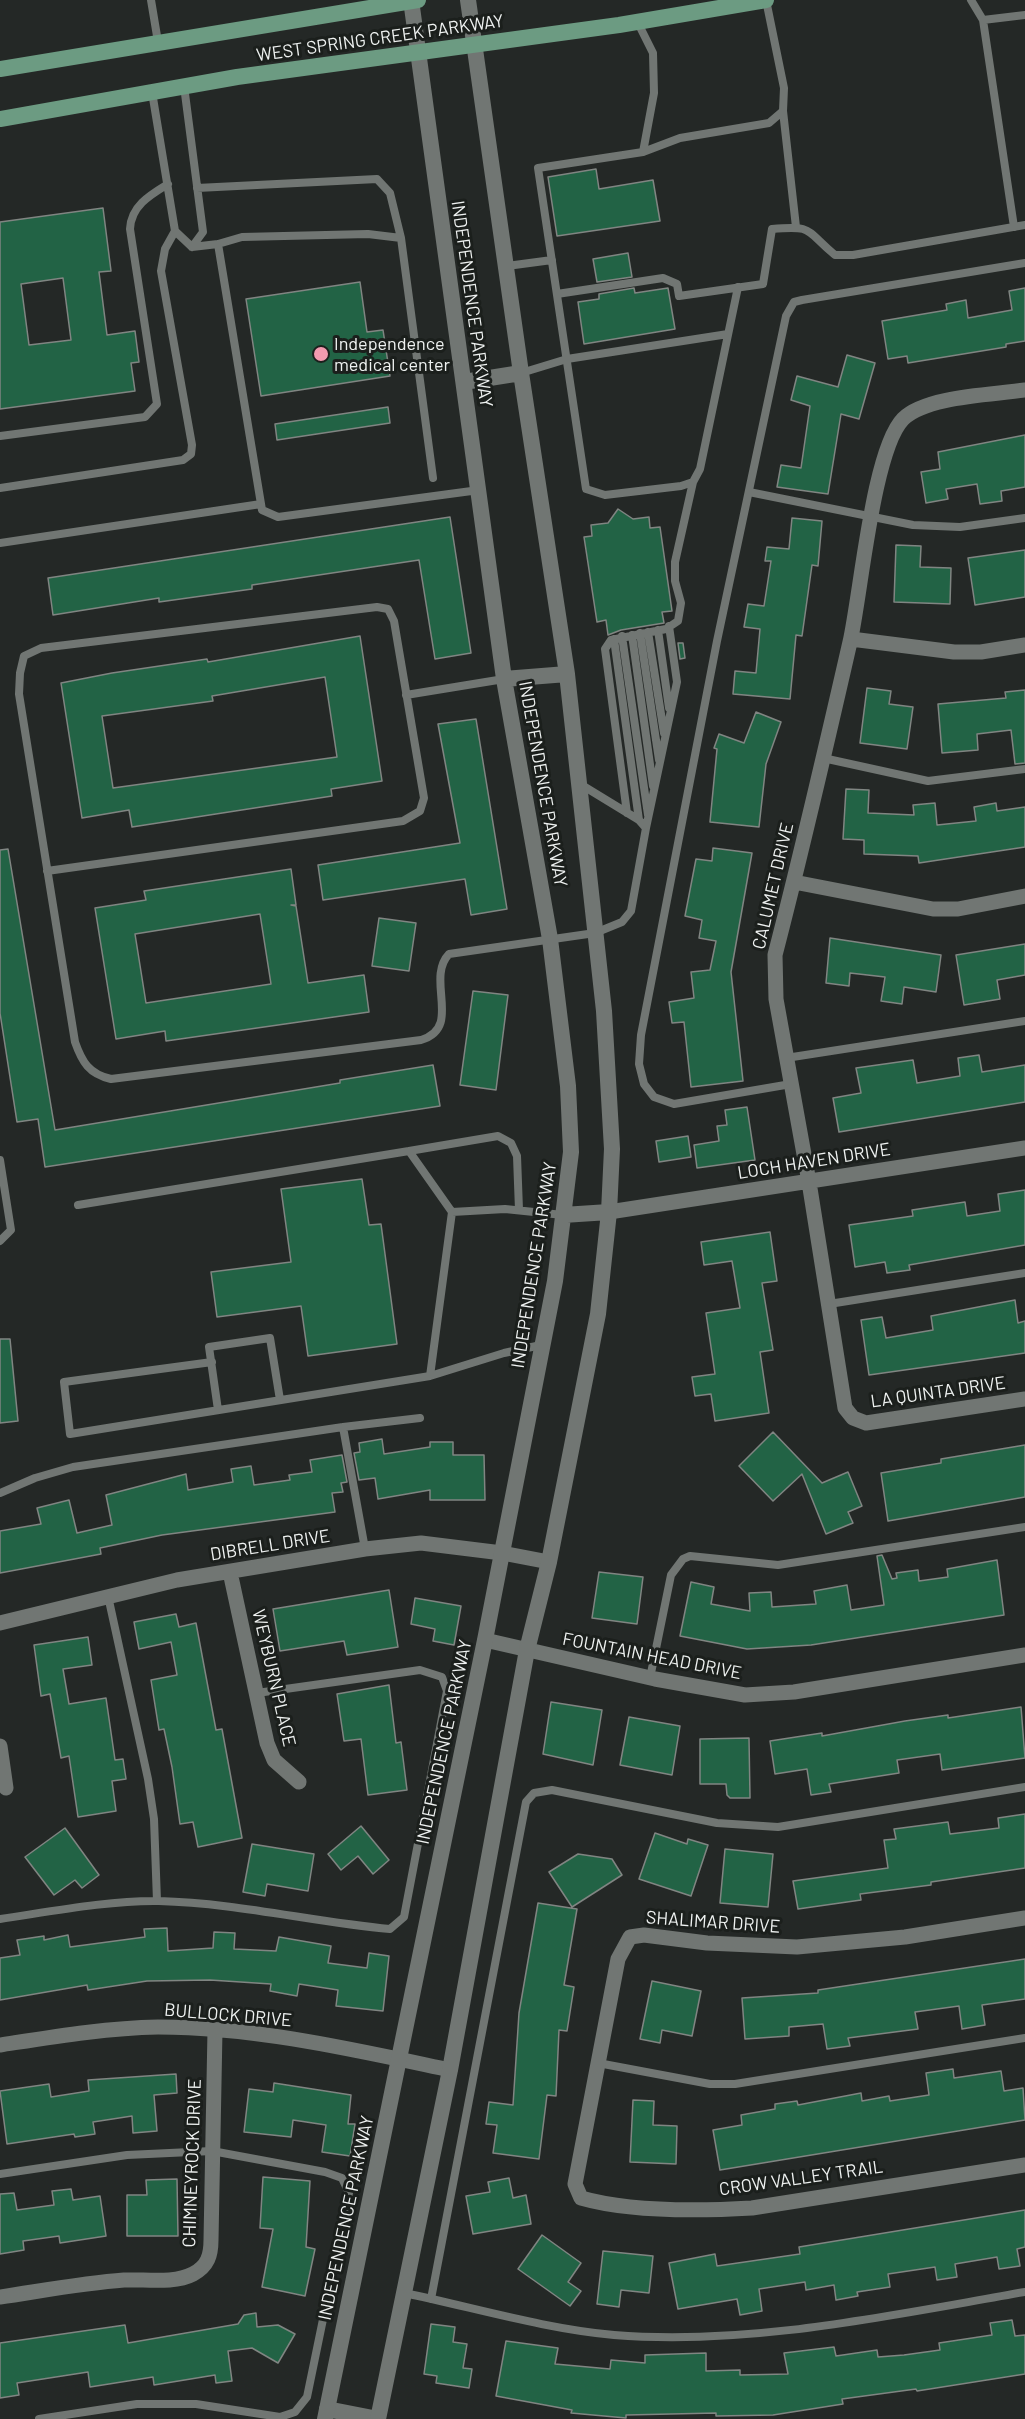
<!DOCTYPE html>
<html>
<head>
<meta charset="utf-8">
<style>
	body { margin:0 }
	canvas { display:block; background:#242826 }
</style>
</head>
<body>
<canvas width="1025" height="2419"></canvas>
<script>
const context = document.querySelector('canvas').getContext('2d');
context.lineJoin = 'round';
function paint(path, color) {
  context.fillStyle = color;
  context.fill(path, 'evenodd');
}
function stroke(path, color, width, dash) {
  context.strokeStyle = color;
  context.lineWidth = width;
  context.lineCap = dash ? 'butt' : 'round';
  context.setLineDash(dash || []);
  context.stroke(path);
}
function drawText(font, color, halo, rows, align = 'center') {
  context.font = font + ' Barlow,sans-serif';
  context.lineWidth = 6;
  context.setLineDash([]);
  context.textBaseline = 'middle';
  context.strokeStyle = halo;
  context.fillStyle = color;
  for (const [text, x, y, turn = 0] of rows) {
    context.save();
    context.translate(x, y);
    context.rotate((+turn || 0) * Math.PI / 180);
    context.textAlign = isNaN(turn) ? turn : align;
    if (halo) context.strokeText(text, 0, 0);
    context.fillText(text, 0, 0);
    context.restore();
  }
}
const building = new Path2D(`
	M596,169L599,189L653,180L660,221L557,236L548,177Z
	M103,208L111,271L99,272L107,335L135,331L139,362L131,363L135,391L0,409V222ZM63,278L71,340L29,345L21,284Z
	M628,253L632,277L597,282L593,259Z
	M360,282L367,332L383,330L390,376L261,396L246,299Z
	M634,288L635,293L668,288L675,329L584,344L578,302L599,299V294Z
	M1025,288V341L1006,344V347L908,363L907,356L888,359L882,321L947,310L946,304L966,300L968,318L1012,310L1009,291Z
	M847,355L875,363L859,419L841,414L828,494L777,487L781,465L801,468L810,406L791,400L797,376L838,387Z
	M388,407L390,423L277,440L275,424Z
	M1025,435V487L1001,491L1002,501L980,504L977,484L946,489L948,499L926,503L921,472L940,469L938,452Z
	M618,509L633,519L649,517L650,528L660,527L672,611L662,612L664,623L621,630L608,635L606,620L597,622L584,537L592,536L591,525L608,523Z
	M450,517L471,653L435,659L419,560L252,585V589L159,602V598L53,615L48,578Z
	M792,518L822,521L818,566L812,565L802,636L796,635L790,699L733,694L735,671L756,673L760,629L744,627L748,604L764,606L771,561H765L767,547L789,549Z
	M896,545L921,546L920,567L951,568L950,604L894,602Z
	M1025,550V597L975,605L968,558Z
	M360,636L382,781L331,789L332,796L132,827L129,810L82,818L61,683L112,673L207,659L208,662ZM325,677L337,757L113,788L102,716L213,701L212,696Z
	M678,643H683L685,658L680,659Z
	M867,688L891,691L889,704L913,707L907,749L860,743Z
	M1025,690V763L1015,764L1011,730L977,734L978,750L942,753L938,704L1006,698L1005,692Z
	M756,712L781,722L766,764L759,827L710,822L717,749L714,748L719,734L744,743Z
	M476,719L507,909L471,915L465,879L323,900L318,865L460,843L438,724Z
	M846,789L869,790L868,813L914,815L913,805L935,803L937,825L976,821L974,807L996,803L997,811L1025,807V847L919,863L918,856L864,854V840L843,839Z
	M713,848L752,853L731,972L743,1081L691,1087L684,1022L672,1023L669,1002L694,998L691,972L710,970L716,941L699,938L702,920L685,916L696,859L712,861Z
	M8,849L55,1130L340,1083V1080L433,1065L440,1106L45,1167L38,1119L17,1122L0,1013V850Z
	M291,869L296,905H291L296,906L308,983L364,975L369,1012L166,1041L165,1031L116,1039L95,908L146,900L144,891ZM260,914L271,984L146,1003L135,934Z
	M379,918L416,923L409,971L372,966Z
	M830,938L941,955L936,992L904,987L902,1004L881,1001L885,977L850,973L849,986L826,983Z
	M1025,944V975L997,980L1000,999L964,1005L956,955Z
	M473,991L508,995L496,1090L460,1085Z
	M979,1055L982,1072L1025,1065V1102L839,1132L833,1098L861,1093L856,1068L913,1060L917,1083L960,1076L958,1058Z
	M747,1107L755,1160L697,1168L694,1145L719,1141L717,1126L727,1125L725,1110Z
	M688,1136L691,1157L659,1162L656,1141Z
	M362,1179L369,1225L381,1224L397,1344L308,1356L301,1306L217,1317L211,1272L291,1262L281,1189Z
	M1025,1190V1245L909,1265L910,1270L887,1273L885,1262L855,1267L849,1225L913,1216L912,1210L965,1202L967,1216L1000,1211L998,1194Z
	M770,1232L777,1281L762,1283L773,1350L760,1352L769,1413L715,1421L711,1394L695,1396L692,1377L715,1374L706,1313L740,1308L732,1261L704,1265L701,1242Z
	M1015,1300L1018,1323L1025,1321V1353L869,1375L861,1320L882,1317L886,1338L933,1330L931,1316Z
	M0,1339H10L18,1421L0,1423Z
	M773,1432L822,1483L848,1472L862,1506L848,1512L853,1523L826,1534L802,1474L773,1501L739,1466Z
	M382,1439L384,1454L430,1447V1442H453V1455H484L485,1500H430V1490L378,1499L375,1478L359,1480L354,1453L360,1452L359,1443Z
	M1025,1445V1497L888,1521L881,1473L941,1463V1459Z
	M342,1455L347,1482L341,1483L343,1492L332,1493L335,1512L162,1535L100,1548L101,1554L0,1573V1531L41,1524L37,1508L69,1500L77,1533L112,1525L106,1495L186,1474L188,1490L233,1482L231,1469L251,1466L254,1485L290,1480L289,1475L312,1472L310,1460Z
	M882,1555L892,1579L897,1578L896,1573L918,1570L919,1581L948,1577L947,1569L997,1560L1004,1615L811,1645L747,1649L680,1636L691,1582L714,1587L711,1604L750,1611L749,1593L771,1592L772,1607L816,1604L814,1591L847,1585L851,1610L884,1605L877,1556Z
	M599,1572L643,1577L637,1624L592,1618Z
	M389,1590L398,1647L347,1655L344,1641L280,1651L273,1609Z
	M415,1598L461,1606L454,1645L433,1641L435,1629L411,1624Z
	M176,1614L179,1627L196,1623L216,1730L222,1729L242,1838L198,1847L193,1822L180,1824L172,1767L164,1729L159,1730L151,1680L177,1675L171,1642L139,1649L134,1622Z
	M88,1637L92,1665L63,1669L69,1704L106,1698L115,1760L123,1759L126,1779L112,1781L116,1811L78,1817L69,1756L61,1758L50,1694L41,1696L34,1645Z
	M389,1685L396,1743L401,1742L407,1790L368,1795L361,1739L344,1741L337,1694Z
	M551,1702L602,1710L593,1765L543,1754Z
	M1021,1707L1025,1758L942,1770L940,1754L897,1760L899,1773L829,1784L831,1792L811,1795L807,1769L775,1774L770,1741L822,1733V1736L905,1721L948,1715V1718Z
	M629,1717L680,1726L672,1775L620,1765Z
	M749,1738L750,1798H730L727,1795L726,1784H700V1739Z
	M1025,1814V1868L931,1882V1885L860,1894L861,1900L798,1909L793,1881L888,1868L884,1840L896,1839L894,1829L948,1822L950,1834L999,1828L998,1818Z
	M361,1826L389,1860L373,1874L358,1856L341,1870L328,1854Z
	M65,1828L99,1875L82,1888L75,1880L54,1895L25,1857Z
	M655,1833L687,1844L688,1839L708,1845L691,1896L639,1879Z
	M252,1844L314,1854L308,1891L267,1884L265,1896L243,1892Z
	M725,1849L773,1854L768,1907L720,1903Z
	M578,1854L612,1859L622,1875L572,1907L549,1872Z
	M538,1903L577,1909L564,1985L574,1987L567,2031L559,2030L556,2096L547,2095L539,2159L493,2153L497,2125L486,2124L489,2102L513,2105L519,2013Z
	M167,1928L168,1951L213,1948L214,1932L235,1933L234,1949L276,1951L279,1937L331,1946L328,1963L367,1968L369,1953L389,1956L383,2011L336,2006L338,1990L299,1984L297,1996L270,1991L271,1984L210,1980L147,1981L88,1990L87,1985L0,2000V1958L20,1955L17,1940L44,1936V1940L68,1935L70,1947L145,1937L144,1929Z
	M1025,1959V1999L982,2005L985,2025L962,2029L959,2006L915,2012L918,2029L848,2038L850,2046L827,2049L823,2024L789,2027V2036L745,2039L742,1998L818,1993V1990Z
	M652,1981L701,1991L692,2036L662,2030L660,2043L640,2039Z
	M953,2069L954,2078L1001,2071L1004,2091L1023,2088L1025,2120L720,2170L713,2130L742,2125L741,2115L775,2109V2104L797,2101L798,2105L861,2093L862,2101L889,2096L890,2101L929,2095L926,2073Z
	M176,2074L177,2093L154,2095L157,2131L133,2133L132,2116L93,2122L95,2134L75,2137L74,2134L7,2144L0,2091L49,2084L51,2097L89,2091L88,2080Z
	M274,2083L351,2095L348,2124H355L350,2156L322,2152L326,2125L293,2120L291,2137L244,2132L249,2089L273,2092Z
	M633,2100L654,2101L653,2125L677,2126L676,2164L630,2162Z
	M263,2177L310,2181L306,2247L315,2249L305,2296L262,2287L273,2229L260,2228Z
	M509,2178L513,2198L526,2195L531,2224L473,2234L466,2196L490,2192L488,2182Z
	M177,2179L178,2236H127V2195H147L146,2180Z
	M71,2189L73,2200L100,2196L106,2236L60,2243L59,2236L23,2241L24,2250L0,2254V2194L14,2193L17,2210L54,2205L52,2191Z
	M1025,2210V2247L1017,2249L1020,2266L999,2269L997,2257L955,2264L957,2277L937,2280L935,2267L888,2274L890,2287L857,2292L858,2296L836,2300L834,2285L806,2290L805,2282L759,2289L762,2311L740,2315L737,2299L678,2309L669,2263L715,2254L717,2266L800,2254L799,2247Z
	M542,2235L581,2263L568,2282L581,2291L570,2306L518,2269Z
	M603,2251L653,2256L649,2293L621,2290L619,2307L597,2304Z
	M256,2313L257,2327L278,2325L295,2334L278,2363L252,2348L228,2351L232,2381L216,2383L215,2375L154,2385L153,2377L90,2387L88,2372L17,2383L19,2395L0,2398V2343L125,2325L128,2343L238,2324L244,2315Z
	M1012,2320L1015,2336L1025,2335V2374L917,2391L916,2389L842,2399L843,2404L773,2415L716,2416V2413L626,2415V2418L571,2413L572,2410L496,2396L506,2341L558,2348L555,2364L610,2369L611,2360L645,2363V2355L706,2353V2371L740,2370V2375L788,2374L784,2353L834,2347L836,2356L877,2350L878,2357L904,2355L940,2350L939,2343L992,2335L990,2323Z
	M431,2324L455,2327L453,2342L467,2344L463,2368L472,2369L469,2388L436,2383L437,2376L424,2374Z`);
paint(building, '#226345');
stroke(building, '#808582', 1.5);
stroke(new Path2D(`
	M151,0L158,42
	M971,0L983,20L1014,227
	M983,20L1025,15
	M638,23L653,53L654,93L643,152
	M152,92L175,231L192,247L203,232L184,86
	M783,111L796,227
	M197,188L377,179L390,193L401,238
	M218,244L262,510L278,517L479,490
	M192,247L218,244L242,237L368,234L401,238L433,478
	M507,266L552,260
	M738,287L700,469L693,482L681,486L605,495L586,489L538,168L643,152L680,138L769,123L783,111L784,88L766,0
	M557,294L663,278L677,284L679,296L763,284L772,229C814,225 805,230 835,255H853L1025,225
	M521,373L567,359L728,334
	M0,436L145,417L157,404L130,229C131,206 150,195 168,184
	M0,488L183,460L191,454L192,445L161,271L165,249L175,231
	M749,492L913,525L960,527L1025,518
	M0,543L261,504
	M658,630L669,708
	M648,632L664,733
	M640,633L659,760
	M632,635L653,786
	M622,636L648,815
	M614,639L639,820
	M406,695L504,679
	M823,758L928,781L1025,769
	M627,813L605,649L611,640L666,629L678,621L681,603L675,581V562L693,482
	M646,828L677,682L669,626
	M47,871L403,821L420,811L424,798L394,621L388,609L377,607L41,648L24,656L20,673L19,694L75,1042C82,1062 89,1074 111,1079L421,1040C463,1028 425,979 449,954L595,933L622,922L631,911L646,828L639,820L580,784
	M786,1058L1025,1021
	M791,1084L674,1104L654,1097L644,1084L639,1064L641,1035L717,641L786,316L794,302L802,300L1025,263
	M409,1151L498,1136L511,1143L517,1156L519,1210
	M0,1160L11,1230L0,1241
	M78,1205L409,1151L452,1212
	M829,1304L1025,1273
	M212,1362L64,1382L70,1434L430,1376L452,1212L505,1209L563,1215
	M430,1376L504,1353L541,1345
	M218,1410L209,1347L270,1338L280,1400
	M343,1427L365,1549
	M0,1493L35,1478L73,1467L343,1427L420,1418
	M108,1596L148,1779L154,1819L157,1901
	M650,1678L671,1575L683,1559L690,1556L778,1565L1025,1527
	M0,1919C48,1912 111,1900 159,1901C237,1903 313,1922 390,1929L404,1917L447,1691L442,1677L420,1670L257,1693
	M598,2063L710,2084H735L1025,2038
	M0,2174L127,2155L212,2151L325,2172L342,2178L349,2193L307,2397L295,2412L280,2417L196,2404H137L39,2419
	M404,2293C472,2307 545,2329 614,2335C750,2346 891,2315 1025,2292
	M431,2299L526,1802L534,1793L552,1790L717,1823L778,1827L1025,1787`), '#717673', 8);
stroke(new Path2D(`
	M1025,390C993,395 926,396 903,419C873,450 861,593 850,642C826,747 802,851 775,955L776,999L809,1182L845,1408L853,1418L866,1423L1025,1399
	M851,639L954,652H981L1025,645
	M794,882L933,909H958L1025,896
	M609,1212L1025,1148
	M230,1572L267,1743L274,1760L299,1782
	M0,1623L177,1580L365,1549L421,1543L502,1553L549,1562
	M485,1640L655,1679L745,1695L794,1692L1025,1655
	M0,1746L6,1788
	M1025,1918L905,1937L797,1947L707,1943L644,1935L630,1937L618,1959L575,2184L581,2198C630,2212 700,2211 752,2208L1025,2165
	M0,2045C52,2037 105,2028 158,2027C256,2027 355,2050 450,2070
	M0,2297C41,2291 83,2283 124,2280C145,2279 174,2284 193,2274C208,2266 211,2255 211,2240L215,2030`), '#717673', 15);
stroke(new Path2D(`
	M327,2409L378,2419`), '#717673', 16);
stroke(new Path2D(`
	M464,382L521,373
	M504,679L567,674
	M563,1215L609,1212
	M325,2419L485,1640L555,1281L571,1152L568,1086L550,939L504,679L411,0
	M378,2419L450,2070L527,1650L549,1562L598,1314L609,1212L612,1149L604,1011L567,674L521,373L468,0`), '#717673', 16);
stroke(new Path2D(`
	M0,69L418,0
	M0,119L237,77L619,25L766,0`), '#6c9b82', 16);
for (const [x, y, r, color] of [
	[321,354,8,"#f29aaf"]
]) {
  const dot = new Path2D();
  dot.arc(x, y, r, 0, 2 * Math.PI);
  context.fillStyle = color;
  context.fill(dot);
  stroke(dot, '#1b1f1c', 2);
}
drawText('18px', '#eff2f1', '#1b1f1c', [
	["WEST SPRING CREEK PARKWAY",380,38,-8],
	["INDEPENDENCE PARKWAY",472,304,82],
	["INDEPENDENCE PARKWAY",543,784,80],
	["CALUMET DRIVE",773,886,-77],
	["LOCH HAVEN DRIVE",814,1161,-9],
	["INDEPENDENCE PARKWAY",534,1265,-81],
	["LA QUINTA DRIVE",938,1392,-8],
	["DIBRELL DRIVE",270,1545,-9],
	["FOUNTAIN HEAD DRIVE",652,1656,11],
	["WEYBURN PLACE",274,1678,77],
	["INDEPENDENCE PARKWAY",444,1742,-78],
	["SHALIMAR DRIVE",713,1922,4],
	["BULLOCK DRIVE",228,2015,5],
	["CHIMNEYROCK DRIVE",192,2163,-88],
	["CROW VALLEY TRAIL",801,2178,-8],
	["INDEPENDENCE PARKWAY",346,2218,-78]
]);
drawText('18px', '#eff2f1', '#1b1f1c', [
	["Independence",334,344],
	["medical center",334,365]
], 'left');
</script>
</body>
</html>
